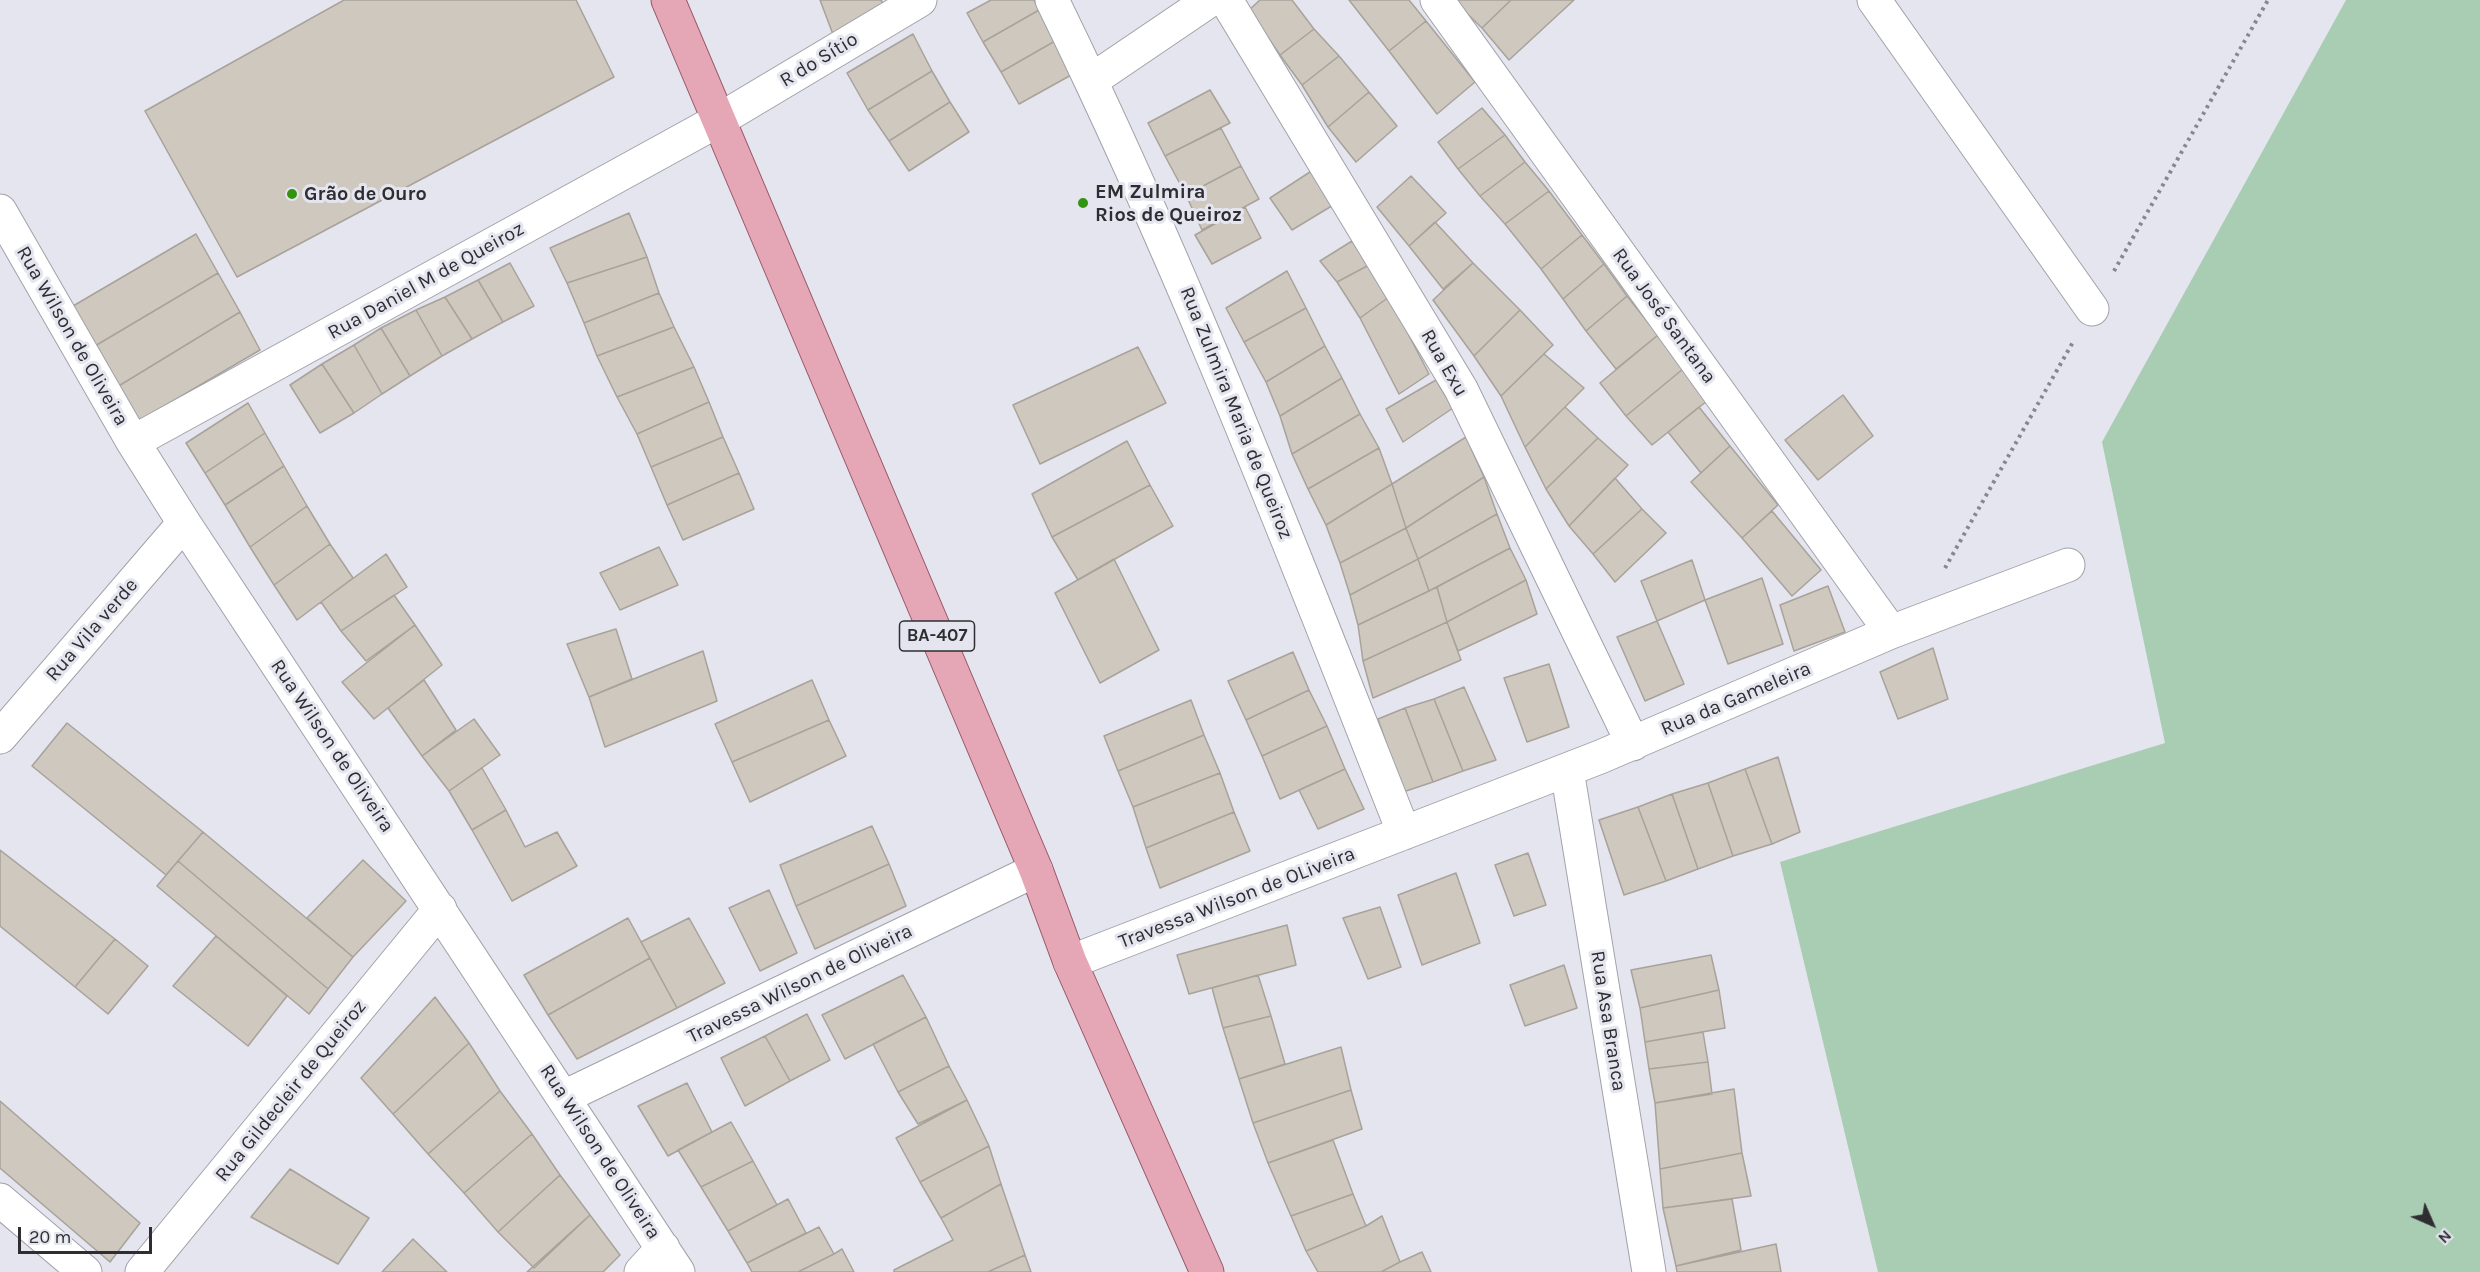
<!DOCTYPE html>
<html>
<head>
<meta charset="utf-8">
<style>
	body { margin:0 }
	#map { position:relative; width:2480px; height:1272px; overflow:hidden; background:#e5e5ef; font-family:Karla,sans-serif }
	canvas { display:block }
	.north { position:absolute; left:2402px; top:1194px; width:60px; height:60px; -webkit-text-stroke:4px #e5e5ef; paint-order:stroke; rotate:135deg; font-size:16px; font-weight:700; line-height:24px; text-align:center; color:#2e2e32 }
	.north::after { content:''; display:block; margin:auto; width:21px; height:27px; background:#2e2e32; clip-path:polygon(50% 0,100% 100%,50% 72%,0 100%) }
	.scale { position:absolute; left:18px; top:1227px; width:134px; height:27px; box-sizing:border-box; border:3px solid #2e2e32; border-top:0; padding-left:8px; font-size:18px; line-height:21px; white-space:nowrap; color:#2e2e32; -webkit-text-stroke:4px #e5e5ef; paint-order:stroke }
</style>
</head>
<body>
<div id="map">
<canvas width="2480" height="1272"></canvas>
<div class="north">N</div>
<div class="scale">20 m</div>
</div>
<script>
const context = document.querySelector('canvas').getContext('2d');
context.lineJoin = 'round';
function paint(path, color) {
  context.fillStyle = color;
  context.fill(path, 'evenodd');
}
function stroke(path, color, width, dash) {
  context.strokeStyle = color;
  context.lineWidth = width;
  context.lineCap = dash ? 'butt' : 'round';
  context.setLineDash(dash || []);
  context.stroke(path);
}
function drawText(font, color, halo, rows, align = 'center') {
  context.font = font + ' Karla,sans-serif';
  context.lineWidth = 6;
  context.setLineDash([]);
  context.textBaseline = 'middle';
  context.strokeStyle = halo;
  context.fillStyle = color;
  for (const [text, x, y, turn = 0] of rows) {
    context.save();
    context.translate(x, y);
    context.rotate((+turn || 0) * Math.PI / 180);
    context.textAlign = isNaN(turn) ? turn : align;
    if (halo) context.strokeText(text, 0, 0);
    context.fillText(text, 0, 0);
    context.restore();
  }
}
paint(new Path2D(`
	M2346,0H2480V1272H1878L1780,862L2165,743L2102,442Z`), '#a8cdb3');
const building = new Path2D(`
	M344,0H576L614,77L237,277L145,111Z
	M820,0H881L884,5L834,37Z
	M991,0H1034L1039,10L983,42L967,13Z
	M1260,0H1292L1314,29L1280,55L1249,10Z
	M1349,0H1409L1426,21L1389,51Z
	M1453,0H1511L1482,28Z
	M1511,0H1574L1509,60L1482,28Z
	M1039,10L1055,41L1001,72L983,42Z
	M1426,21L1475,82L1437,114L1389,51Z
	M1314,29L1339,56L1302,85L1280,55Z
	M913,34L932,71L868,110L847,73Z
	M1055,41L1073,74L1019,104L1001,72Z
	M1339,56L1369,92L1328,127L1302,85Z
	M932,71L950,102L889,141L868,110Z
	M1210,90L1230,123L1165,156L1148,123Z
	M1369,92L1397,126L1356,162L1328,127Z
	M950,102L969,132L909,171L889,141Z
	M1482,108L1505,135L1458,169L1438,142Z
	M1221,128L1241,166L1186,195L1165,156Z
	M1505,135L1525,162L1480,196L1458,169Z
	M1525,162L1549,191L1505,224L1480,196Z
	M1241,166L1259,199L1202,230L1186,195Z
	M1313,170L1335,204L1292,230L1270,198Z
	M1411,176L1446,213L1409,246L1377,207Z
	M1549,191L1582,235L1541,269L1505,224Z
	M1245,207L1261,238L1212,264L1195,235Z
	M629,213L647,257L567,283L550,248Z
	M1435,222L1473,263L1443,289L1409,246Z
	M196,234L218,273L95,346L73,306Z
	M1582,235L1604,264L1563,299L1541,269Z
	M1352,241L1369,265L1337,282L1320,261Z
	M647,257L659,293L584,323L567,283Z
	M510,263L534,306L503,322L478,280Z
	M1473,263L1520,310L1474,356L1433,300Z
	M1604,264L1627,296L1586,331L1563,299Z
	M1369,265L1389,297L1360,318L1337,282Z
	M1287,271L1306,308L1244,342L1226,308Z
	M218,273L240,312L117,387L95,346Z
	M478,280L503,322L472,339L445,297Z
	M659,293L674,327L597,356L584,323Z
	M1627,296L1658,335L1616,369L1586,331Z
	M445,297L472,339L442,356L416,310Z
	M1389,297L1429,374L1399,394L1360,318Z
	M1306,308L1325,346L1266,382L1244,342Z
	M416,310L442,356L410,376L381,328Z
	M1520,310L1553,345L1501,396L1474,356Z
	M240,312L260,350L137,422L117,387Z
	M674,327L694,367L617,397L597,356Z
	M381,328L410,376L382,394L354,345Z
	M1658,335L1683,369L1626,416L1600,383Z
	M354,345L382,394L354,413L322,364Z
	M1325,346L1342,378L1280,416L1266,382Z
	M1138,347L1166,403L1040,464L1013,405Z
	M1544,354L1584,388L1525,447L1501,396Z
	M322,364L354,413L320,433L290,385Z
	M694,367L709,402L637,434L617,397Z
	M1683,369L1707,401L1652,445L1626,416Z
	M1342,378L1360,414L1292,454L1280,416Z
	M1436,380L1453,408L1403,442L1386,409Z
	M1843,395L1873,436L1818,480L1785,440Z
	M709,402L723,437L651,467L637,434Z
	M248,403L265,433L205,473L186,443Z
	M1565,407L1598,438L1546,489L1525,447Z
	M1699,407L1730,446L1701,473L1668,432Z
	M1360,414L1379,448L1308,489L1292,454Z
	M265,433L284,466L225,505L205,473Z
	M723,437L739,473L667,505L651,467Z
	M1466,437L1484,477L1406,528L1392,484Z
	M1598,438L1628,465L1569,526L1546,489Z
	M1127,441L1150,485L1052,537L1032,494Z
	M1730,446L1778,505L1742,538L1691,482Z
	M1379,448L1392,484L1326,525L1308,489Z
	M284,466L307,506L250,547L225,505Z
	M739,473L754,509L683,540L667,505Z
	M1484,477L1497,514L1418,559L1406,528Z
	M1615,478L1642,509L1593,554L1569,526Z
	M1392,484L1406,528L1340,563L1326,525Z
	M1150,485L1173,526L1078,580L1052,537Z
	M307,506L330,544L274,585L250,547Z
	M1642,509L1666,533L1615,582L1593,554Z
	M1772,511L1821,570L1792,596L1742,538Z
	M1497,514L1510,548L1429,591L1418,559Z
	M1406,528L1418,559L1350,595L1340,563Z
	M330,544L353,578L297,620L274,585Z
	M659,547L678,585L620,610L600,573Z
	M1510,548L1526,580L1447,622L1437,587Z
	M386,554L407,587L341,631L321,602Z
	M1114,559L1159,650L1100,683L1055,593Z
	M1418,559L1429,591L1358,625L1350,595Z
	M1692,560L1705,600L1657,621L1641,581Z
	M1762,578L1783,644L1728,664L1705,600Z
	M1526,580L1537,614L1458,651L1447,622Z
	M1828,586L1845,632L1794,651L1780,605Z
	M1437,587L1447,622L1363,661L1358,625Z
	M394,595L415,625L366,661L341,631Z
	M1657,621L1684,684L1645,701L1617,637Z
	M1447,622L1461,660L1373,698L1363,661Z
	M415,625L442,665L374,719L342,682Z
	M616,629L632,679L589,697L567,644Z
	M1933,648L1948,699L1898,719L1880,672Z
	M703,651L717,701L605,747L589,697Z
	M1293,652L1309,690L1246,720L1228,681Z
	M1549,664L1569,727L1527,742L1504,678Z
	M424,680L456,730L422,756L388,708Z
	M812,680L829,720L732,762L715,724Z
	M1464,687L1496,760L1463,771L1434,699Z
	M1309,690L1327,726L1262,756L1246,720Z
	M1434,699L1463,771L1433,782L1405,708Z
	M1191,700L1204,735L1118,771L1104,736Z
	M1405,708L1433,782L1403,792L1378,719Z
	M474,719L500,755L449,791L422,756Z
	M829,720L846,756L750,802L732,762Z
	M67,723L203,832L166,875L32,766Z
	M1327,726L1345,769L1280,799L1262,756Z
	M1204,735L1220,773L1133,807L1118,771Z
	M1778,757L1800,832L1772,844L1745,769Z
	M482,768L506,810L472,830L449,791Z
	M1345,769L1364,809L1318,829L1299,790Z
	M1745,769L1772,844L1733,856L1708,783Z
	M1220,773L1234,812L1146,848L1133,807Z
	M1708,783L1733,856L1698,869L1672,794Z
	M1672,794L1698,869L1666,881L1638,807Z
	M1638,807L1666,881L1624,895L1599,820Z
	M506,810L525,847L557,832L577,866L512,901L472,830Z
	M1234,812L1250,851L1160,888L1146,848Z
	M872,826L889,864L796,906L780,865Z
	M203,832L353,957L328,989L178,861Z
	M0,850L115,939L75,987L0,926Z
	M1528,853L1546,905L1514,916L1495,865Z
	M363,860L406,901L353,957L307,918Z
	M178,861L328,989L309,1014L157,886Z
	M889,864L906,906L815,949L796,906Z
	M1456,873L1480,943L1422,965L1398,895Z
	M769,890L797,953L760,971L729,908Z
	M1380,907L1401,967L1368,979L1343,918Z
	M628,918L650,958L548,1015L524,975Z
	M689,918L725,983L677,1008L641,942Z
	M1287,925L1296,965L1189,994L1177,955Z
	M216,936L287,996L248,1046L173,986Z
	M115,939L148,966L108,1014L75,987Z
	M1711,955L1719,990L1640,1008L1631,970Z
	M650,958L677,1008L577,1059L548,1015Z
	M1564,965L1577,1008L1525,1026L1510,985Z
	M903,975L926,1017L845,1059L822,1015Z
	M1258,975L1271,1016L1223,1028L1212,988Z
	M1719,990L1725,1028L1645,1042L1640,1008Z
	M435,997L469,1043L393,1114L361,1078Z
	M807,1014L830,1060L790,1081L765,1036Z
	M1271,1016L1285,1064L1239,1079L1223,1028Z
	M926,1017L949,1066L898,1092L873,1044Z
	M1703,1032L1708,1062L1649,1069L1645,1042Z
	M765,1036L790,1081L745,1106L721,1058Z
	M469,1043L500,1091L428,1154L393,1114Z
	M1341,1047L1351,1090L1253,1123L1239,1079Z
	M1708,1062L1712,1094L1655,1103L1649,1069Z
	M949,1066L967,1100L918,1124L898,1092Z
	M687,1083L712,1132L668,1156L638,1106Z
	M1734,1089L1742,1153L1660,1169L1655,1103Z
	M1351,1090L1362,1129L1268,1163L1253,1123Z
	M500,1091L532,1134L464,1193L428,1154Z
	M967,1100L989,1146L920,1182L896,1138Z
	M0,1101L140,1223L110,1262L0,1168Z
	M731,1122L753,1161L701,1187L678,1150Z
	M532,1134L560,1175L498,1232L464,1193Z
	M1333,1140L1353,1194L1291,1216L1268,1163Z
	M989,1146L1001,1184L941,1218L920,1182Z
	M1742,1153L1751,1196L1663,1208L1660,1169Z
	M753,1161L777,1205L728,1231L701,1187Z
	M290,1169L369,1218L338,1264L251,1217Z
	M560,1175L590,1215L534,1268L498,1232Z
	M1001,1184L1025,1255L988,1272H894V1270L953,1240L941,1218Z
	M1353,1194L1366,1226L1306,1251L1291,1216Z
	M788,1199L806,1233L747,1263L728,1231Z
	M1732,1199L1741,1250L1676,1266L1663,1208Z
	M590,1215L620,1255L603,1272H527Z
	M1382,1216L1400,1262L1381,1272H1318L1306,1251L1366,1226Z
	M819,1227L834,1254L798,1272H752L747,1263Z
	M413,1239L447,1272H382Z
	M1776,1244L1781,1272H1677L1676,1266Z
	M842,1249L854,1272H798L834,1254Z
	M1422,1252L1431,1272H1381L1400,1262Z
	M1025,1255L1031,1272H988Z`);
paint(building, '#cec8bf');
stroke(building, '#a8a29a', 1.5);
const minor = new Path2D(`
	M1052,0C1185,271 1293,553 1404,833
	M1226,0L1461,389L1633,744
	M1437,0L1891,632
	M1874,0L2092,309
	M1092,80L1210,0
	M0,211L133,442L184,523L678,1272
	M133,442L719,120L920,0
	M0,737L184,523
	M1567,770L1649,1272
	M1070,962L1600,757L1891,632L2068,565
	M564,1097L1036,870
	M0,1200L85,1272
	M142,1272L440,909
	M641,1272L663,1248`);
const primary = new Path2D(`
	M668,0L1036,870L1070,962L1207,1272`);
stroke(minor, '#a1a1aa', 35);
stroke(primary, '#995768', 35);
stroke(new Path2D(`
	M2114,271L2268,0
	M1945,568L2073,342`), '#87878e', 4, [3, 4.5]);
stroke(minor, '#fff', 33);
stroke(primary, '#e5a7b6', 33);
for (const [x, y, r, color] of [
	[292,194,6,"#339312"],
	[1083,203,6,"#339312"]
]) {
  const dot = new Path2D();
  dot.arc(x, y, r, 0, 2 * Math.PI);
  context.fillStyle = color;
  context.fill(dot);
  stroke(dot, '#e5e5ef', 2);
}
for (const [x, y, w] of [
	[937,636,75]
]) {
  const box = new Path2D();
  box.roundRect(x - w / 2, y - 15, w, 30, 4.5);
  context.fillStyle = '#e5e5ef';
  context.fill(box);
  stroke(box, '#2e2e32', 1.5);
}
drawText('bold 18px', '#2e2e32', null, [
	["BA-407",937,636]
]);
drawText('20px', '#2e2e32', '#e5e5ef', [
	["R do Sítio",819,60,-31],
	["Rua Daniel M de Queiroz",426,281,-29],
	["Rua José Santana",1664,316,54],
	["Rua Wilson de Oliveira",72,336,60],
	["Rua Exu",1444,363,60],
	["Rua Zulmira Maria de Queiroz",1236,413,68],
	["Rua Vila verde",92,630,-49],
	["Rua da Gameleira",1736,699,-23],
	["Rua Wilson de Oliveira",332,746,56],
	["Travessa Wilson de OLiveira",1237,898,-21],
	["Travessa Wilson de Oliveira",800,984,-26],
	["Rua Asa Branca",1608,1021,81],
	["Rua Gildecleir de Queiroz",291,1091,-51],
	["Rua Wilson de Oliveira",600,1152,57]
]);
drawText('bold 20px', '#2e2e32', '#e5e5ef', [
	["EM Zulmira",1095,192],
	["Rios de Queiroz",1095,215],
	["Grão de Ouro",304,194]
], 'left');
</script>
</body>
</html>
